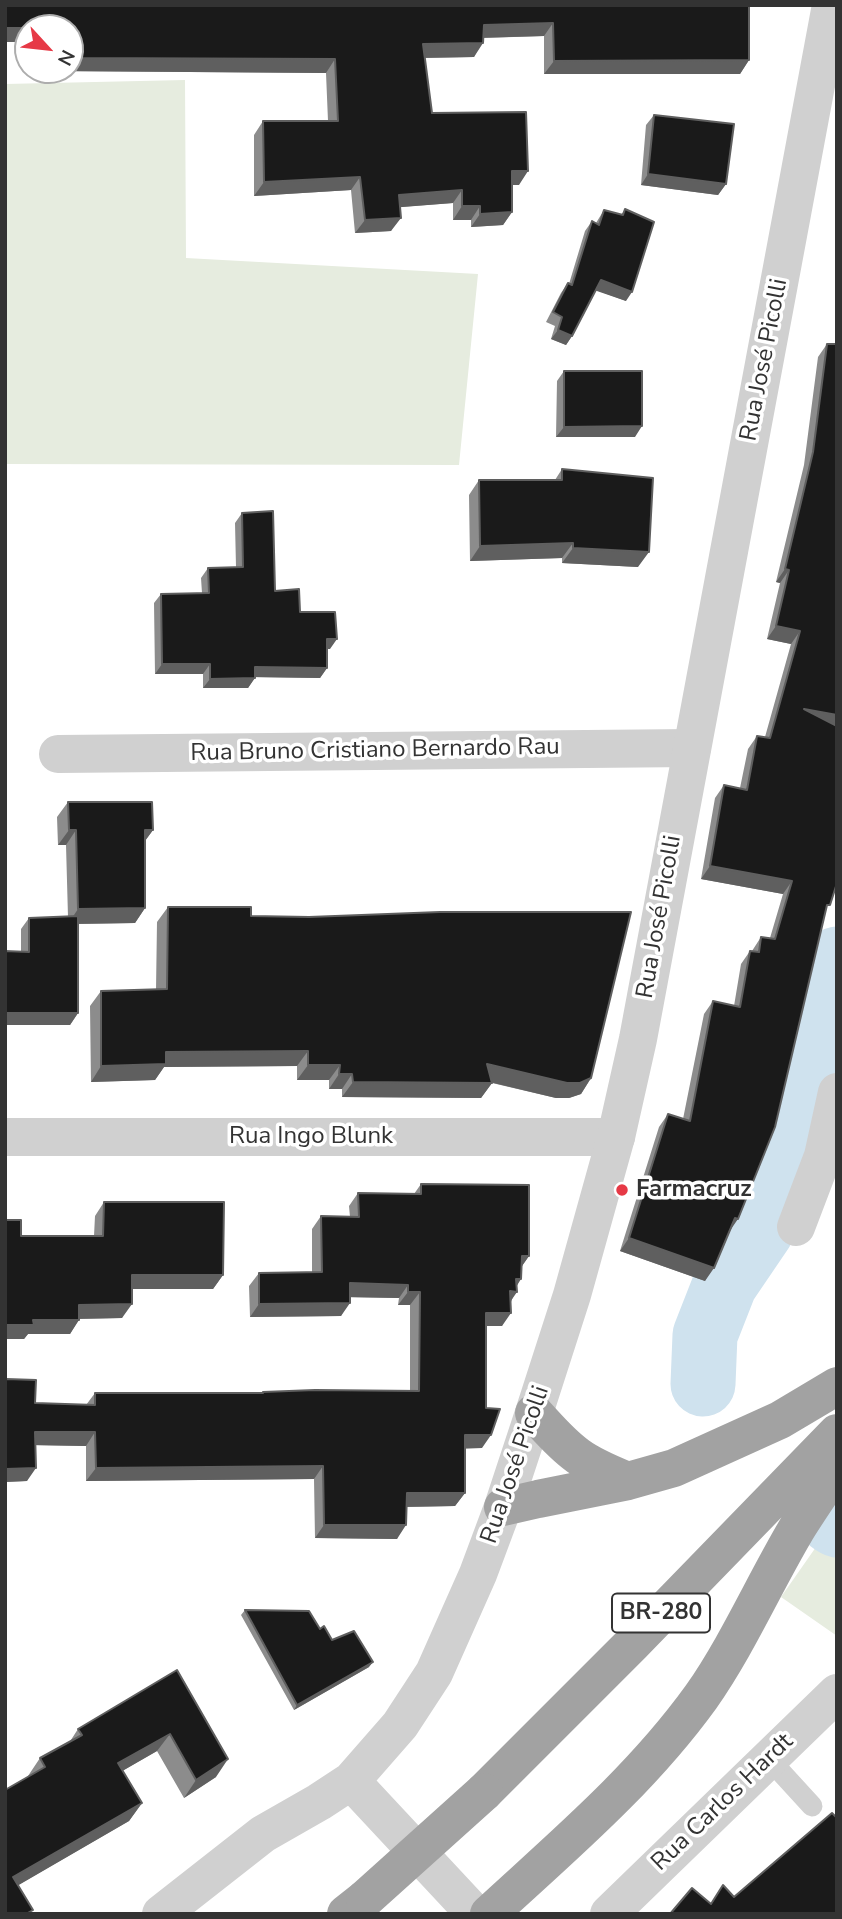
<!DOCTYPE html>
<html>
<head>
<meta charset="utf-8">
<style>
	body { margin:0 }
	#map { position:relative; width:842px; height:1919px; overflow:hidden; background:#fff; font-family:"Nunito Sans",sans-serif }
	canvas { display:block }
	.frame { position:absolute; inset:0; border:7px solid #333; pointer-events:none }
	.north { position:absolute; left:14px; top:14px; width:70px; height:70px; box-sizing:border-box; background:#fff; border:2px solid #adadad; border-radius:50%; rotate:117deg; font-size:19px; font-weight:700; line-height:28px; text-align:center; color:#333 }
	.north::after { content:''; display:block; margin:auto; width:24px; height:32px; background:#e63946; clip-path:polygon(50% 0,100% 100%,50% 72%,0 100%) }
</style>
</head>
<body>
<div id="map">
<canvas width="842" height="1919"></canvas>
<div class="frame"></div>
<div class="north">N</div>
</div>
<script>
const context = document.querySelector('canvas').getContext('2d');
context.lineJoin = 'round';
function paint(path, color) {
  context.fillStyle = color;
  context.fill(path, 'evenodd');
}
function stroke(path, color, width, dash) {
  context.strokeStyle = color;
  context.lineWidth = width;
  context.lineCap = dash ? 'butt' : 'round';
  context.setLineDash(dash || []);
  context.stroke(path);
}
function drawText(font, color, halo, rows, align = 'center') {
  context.font = font + ' "Nunito Sans",sans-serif';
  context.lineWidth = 7;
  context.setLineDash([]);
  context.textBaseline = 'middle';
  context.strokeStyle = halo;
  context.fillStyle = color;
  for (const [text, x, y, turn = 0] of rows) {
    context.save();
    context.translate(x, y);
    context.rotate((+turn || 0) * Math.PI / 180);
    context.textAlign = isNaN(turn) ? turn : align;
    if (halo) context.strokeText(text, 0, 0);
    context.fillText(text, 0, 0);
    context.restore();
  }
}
paint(new Path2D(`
	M185,80L186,258L478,274L459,465L5,464V84Z
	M837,1517V1636L781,1597Z`), '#e6ecdf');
stroke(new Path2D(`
	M703,1384L705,1335L725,1284L761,1231L780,1187L795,1147L809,1016L829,971L837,959
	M832,1522L837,1525`), '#cfe2ee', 65);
stroke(new Path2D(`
	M769,1759L812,1806`), '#d0d0d0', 21);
stroke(new Path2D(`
	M58,754L692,748
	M5,1137H616
	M796,1227L823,1156L837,1092
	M609,1914L837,1693`), '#d0d0d0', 38);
stroke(new Path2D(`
	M351,1781L475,1914
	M161,1914L263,1834L319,1802L351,1781L400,1725L434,1673L478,1574L503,1507L534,1413L572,1295L616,1137L638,1039L831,5`), '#d0d0d0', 38);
stroke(new Path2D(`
	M534,1413C548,1428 561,1444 578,1456C593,1467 611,1474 628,1481
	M503,1507L538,1499L628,1481L674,1468L780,1420L837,1386
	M484,1792L632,1644L837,1433
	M346,1914L365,1899
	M489,1914C564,1845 641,1780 701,1697C737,1646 764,1584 796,1530C809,1509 823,1489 837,1468`), '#a2a2a2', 38);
stroke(new Path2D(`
	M365,1899L484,1792`), '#a2a2a2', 38);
paint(new Path2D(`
	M5,5H749V60L740,74H544V36L483,38L474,57L425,58L432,113L519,185H512V212L503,225L471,227V220H453V203L400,207L391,231L355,233L351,190L254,196V135L263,121H328L326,73L53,71V70H70V28H28V42H5Z
	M654,115L726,184L718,195L641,185L646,125Z
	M625,209L626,301L596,290L572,336L566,345L551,339L555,326L546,322L561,293L568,283L569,284L585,231L592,221L596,223L604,210L621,215Z
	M827,344L825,912L729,1232L705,1281L620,1251L659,1127L668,1114L683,1119L704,1014L713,1001L734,1006L741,964L750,951H752L761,937L770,938L783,894L701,879L715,798L724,785L740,788L748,749L757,736L765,737L791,644L767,639L780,583L776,582L804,465L818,357Z
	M564,371L635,437H556L557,381Z
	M562,469L638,567L562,563V558L470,561L469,495L479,480H555Z
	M242,513L275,591L300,612L330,649H327V668L320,678L255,677L248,688H203V674H155L154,603L161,594L202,593L201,578L208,568L236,567L235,523Z
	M68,802L153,830L145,841V908L135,923L78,924V1013L70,1025L21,952V929L29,918L68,917L66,845H58L57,817Z
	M168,907L251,916L591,1078L581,1094L569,1098H556L492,1083L481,1098L342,1097V1089H329V1080H297V1066L164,1067L155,1080L91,1082L90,1006L101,991L156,990L157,922Z
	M421,1184L529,1256L521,1267L517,1286L502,1326H486L482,1448H465V1493L455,1506L407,1507L397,1539L315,1538L314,1479L86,1481V1446L36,1445L27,1481L5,1482V1380L6,1379L35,1403L86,1405L95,1393H262L263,1392L410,1391V1305H398L399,1298L350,1297L341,1316L250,1317L249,1286L259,1273L312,1272V1229L321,1216L350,1217L349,1206L358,1193L414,1194Z
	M104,1202L223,1275L213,1289H132L122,1318L79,1319L70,1334H28L24,1339L21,1236H94L95,1216Z
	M245,1610L320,1629L332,1640L369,1667L294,1710L241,1615Z
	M177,1670L216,1777L184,1798L157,1751L122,1771L142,1803L129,1821L18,1885L5,1914L28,1776L40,1758L69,1743L78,1729Z`), '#8c8c8c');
paint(new Path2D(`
	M553,23L544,36L474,38L484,25Z
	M5,28L28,29V42H5Z
	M483,43L474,57L414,58L423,44Z
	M70,58L335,59L326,73L53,71L54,70H70Z
	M749,60L740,74H544L554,61Z
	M512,171H528L519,185H502Z
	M648,174L726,184L718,195L641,185Z
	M360,177L351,190L254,196L264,182Z
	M462,190L453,203L390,208L399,195Z
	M462,206H480L471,220H453Z
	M512,212L503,225L471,227L480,214Z
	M401,218L391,231L355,233L365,220Z
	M601,280L632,292L626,301L594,290Z
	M558,330L572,336L566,345L551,339Z
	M642,426L635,437H556L564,427Z
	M573,543L562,558L470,561L480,546Z
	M573,548L649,552L638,567L562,563Z
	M785,569L789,570L780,583L776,582Z
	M776,626L800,631L791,644L767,639Z
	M327,639H337L330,649H320Z
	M162,664H210L203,674H155Z
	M255,667L327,668L320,678L248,677Z
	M255,678L248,688H203L210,679Z
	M804,709L837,715V729Z
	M69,830H76L66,845H58Z
	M145,830H153L142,845Z
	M710,866L792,881L783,894L701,879Z
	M145,908L135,923L68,924L78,909Z
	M5,1013H78L70,1025H5Z
	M308,1051L297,1066L164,1067L155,1080L91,1082L101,1066L166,1052Z
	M487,1064L591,1078L581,1094L569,1098H556L477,1079Z
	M308,1065H340L329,1080H297Z
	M339,1074H352L342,1089H329Z
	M353,1082L492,1083L481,1098L342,1097Z
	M735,1218L738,1219L729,1232Z
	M629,1238L714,1268L705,1281L620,1251Z
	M522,1256H529L520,1269Z
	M132,1275H223L213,1289H122Z
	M516,1279H521L513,1292H517L508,1305H501Z
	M350,1283L408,1285L399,1298L340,1297Z
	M408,1292H420L410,1305H398Z
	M350,1303L341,1316L250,1317L259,1304Z
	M132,1304L122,1318L69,1319L79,1305Z
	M486,1313H511L502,1326H476Z
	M33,1320H79L70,1334H28L24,1339H5V1325Z
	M35,1432H95L86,1446L26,1445Z
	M465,1435H491L482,1448L456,1449Z
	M323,1466L314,1479L86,1481L96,1468Z
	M36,1468L27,1481L5,1482L6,1469Z
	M407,1493H465L455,1506L397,1507Z
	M324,1525H406L397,1539L315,1538Z
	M373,1662L369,1667L294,1710L297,1705Z
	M170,1734L157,1751L105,1781L118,1763Z
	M228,1759L216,1777L184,1798L196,1780Z
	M142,1803L129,1821L5,1893L13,1877Z`), '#5f5f5f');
const building = new Path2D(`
	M5,5H749V60L554,61L553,23L484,25L483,43L423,44L432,113L526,112L528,171H512V212L480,214V206H462V190L399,195L401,218L365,220L360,177L264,182L263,121H338L335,59L70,58V28H5Z
	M654,115L734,124L726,184L648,174Z
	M625,209L654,222L632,292L601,280L572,336L558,330L562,317L553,312L568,283L572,285L592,221L599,225L604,210L623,215Z
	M827,344H837V715L804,709L837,726V883L830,905H827L775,1127L738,1219L735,1218L714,1268L629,1238L668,1114L690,1121L713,1001L740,1007L750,951L759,952L761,937L775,939L792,881L710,866L724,785L747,790L757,736L770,738L800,631L776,626L789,570L785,569L813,452Z
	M564,371H642V426L564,427Z
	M562,469L653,478L649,552L573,548V543L480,546L479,480H562Z
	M273,511L275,591L299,589L300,612H335L337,639H327V668L255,667V678L210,679V664H162L161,594L209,593L208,568L243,567L242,513Z
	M68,802H152L153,830H145V908L78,909L76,830H69Z
	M168,907H251V916L309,917L440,912H631L591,1078L580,1083H567L487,1064L492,1083L353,1082L352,1074H339L340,1065H308V1051L166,1052V1064L101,1066V991L167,989Z
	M78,916V1013H5V951L29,952V918Z
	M421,1184L529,1185V1256H522L521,1279H516L517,1292L510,1291L511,1313H486V1408L500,1409L491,1435H465V1493H407L406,1525H324L323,1466L96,1468L95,1432H35L36,1468L6,1469V1379L36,1380L35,1403L95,1405V1393H263V1392L315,1390L419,1391L420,1292H408V1285L350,1283V1303L259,1304V1273L322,1272L321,1216L359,1217L358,1193L421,1194Z
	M104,1202H224L223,1275H132V1304L79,1305V1320H33L34,1325H5V1220H21V1236H103Z
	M245,1610L309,1611L320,1629L324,1626L332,1640L354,1631L373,1662L297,1705Z
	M177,1670L228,1759L196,1780L170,1734L118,1763L142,1803L13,1877L33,1910L26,1914H5V1790L45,1767L40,1758L82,1735L78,1729Z
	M832,1813L837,1818V1914H670L692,1888L711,1904L723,1885L734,1897Z`);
paint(building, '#1a1a1a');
stroke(building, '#5f5f5f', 2);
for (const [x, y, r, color] of [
	[622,1190,7,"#e63946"]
]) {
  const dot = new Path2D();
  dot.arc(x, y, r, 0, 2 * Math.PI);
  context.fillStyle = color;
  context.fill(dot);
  stroke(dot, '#fff', 2.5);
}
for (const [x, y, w] of [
	[661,1613,98]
]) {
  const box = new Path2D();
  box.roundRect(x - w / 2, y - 19.5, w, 39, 5);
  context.fillStyle = '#fff';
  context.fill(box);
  stroke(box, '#333', 2);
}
drawText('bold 23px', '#333', null, [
	["BR-280",661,1613]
]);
drawText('24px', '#333', '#fff', [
	["Rua José Picolli",765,360,-79],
	["Rua Bruno Cristiano Bernardo Rau",375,751,-1],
	["Rua José Picolli",660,917,-80],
	["Rua Ingo Blunk",311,1137],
	["Rua José Picolli",516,1465,-71],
	["Rua Carlos Hardt",723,1803,-44]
]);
drawText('bold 24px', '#333', '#fff', [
	["Farmacruz",636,1190]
], 'left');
</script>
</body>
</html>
